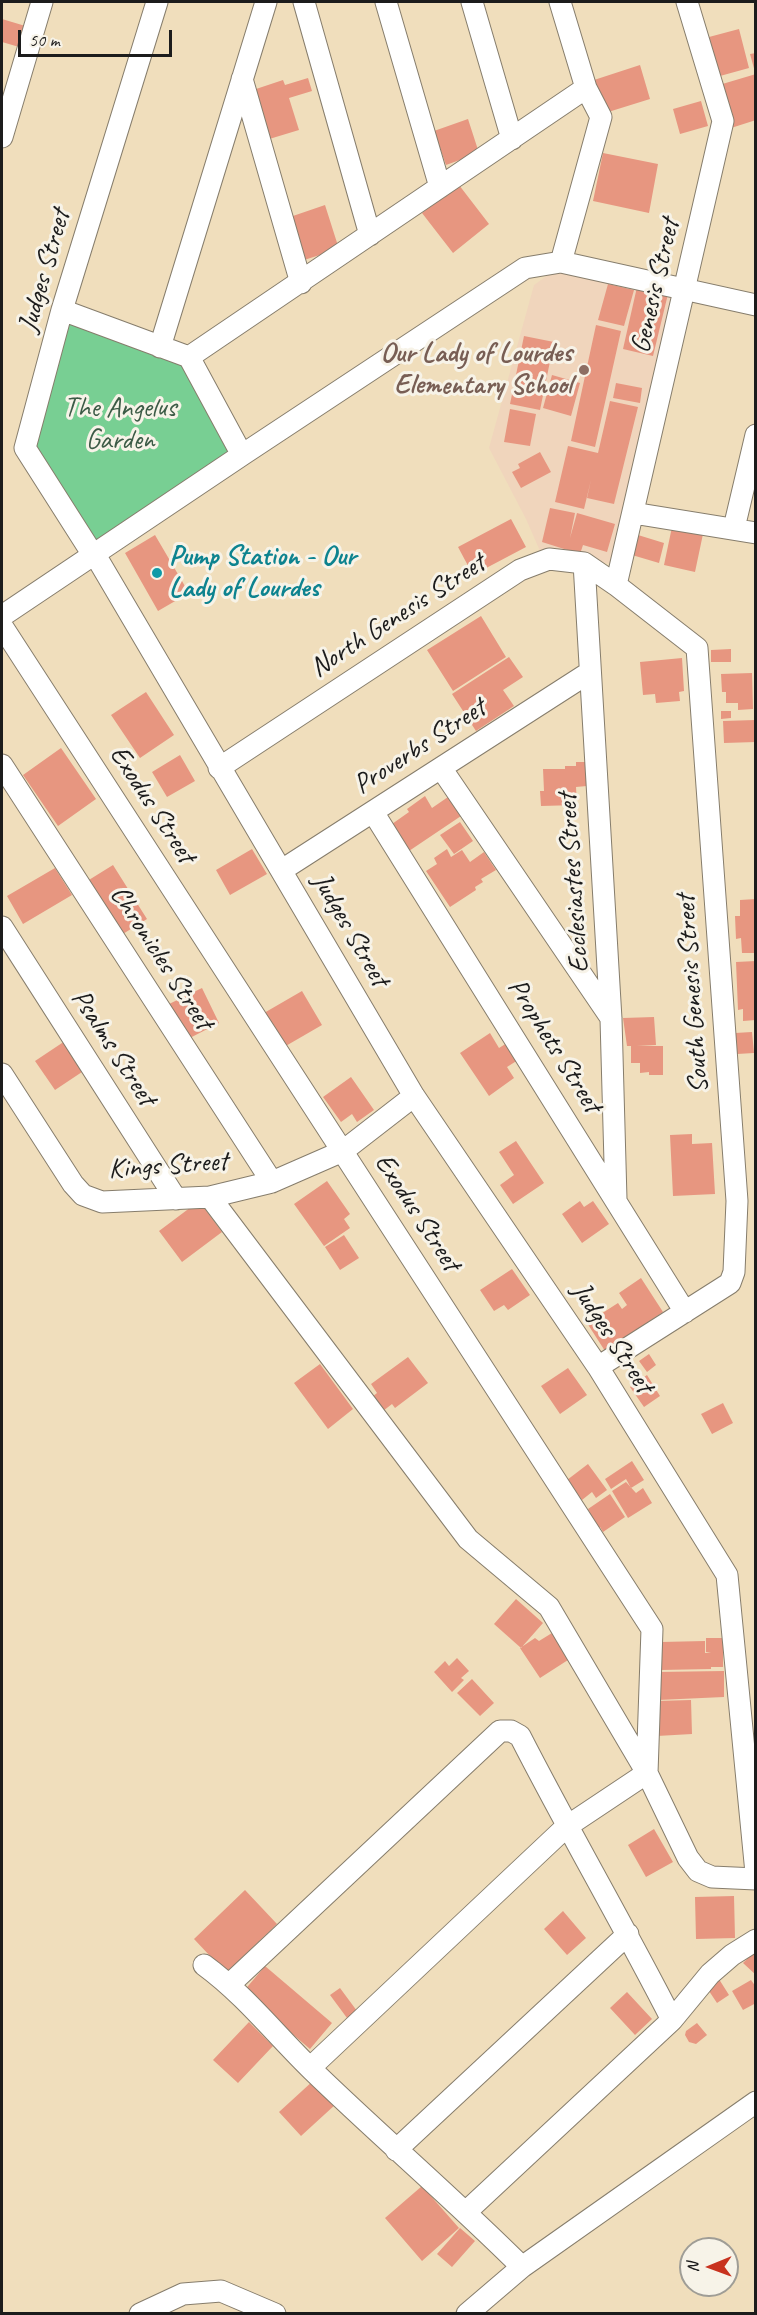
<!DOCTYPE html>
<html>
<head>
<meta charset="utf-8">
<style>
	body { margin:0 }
	#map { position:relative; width:757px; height:2315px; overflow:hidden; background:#f0debc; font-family:Caveat,sans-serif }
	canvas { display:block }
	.frame { position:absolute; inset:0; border:3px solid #1c1c1c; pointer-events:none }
	.north { position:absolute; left:679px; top:2237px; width:60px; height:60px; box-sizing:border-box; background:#f7f3e8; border:2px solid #9f9d96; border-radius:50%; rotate:269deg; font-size:16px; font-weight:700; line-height:24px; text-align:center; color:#1c1c1c }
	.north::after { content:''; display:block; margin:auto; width:21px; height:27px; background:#c8321e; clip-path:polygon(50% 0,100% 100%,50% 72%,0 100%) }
	.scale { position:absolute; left:18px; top:30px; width:154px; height:27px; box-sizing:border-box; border:3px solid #1c1c1c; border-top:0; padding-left:8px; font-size:18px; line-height:21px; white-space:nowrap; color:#1c1c1c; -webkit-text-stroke:4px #f7f3e8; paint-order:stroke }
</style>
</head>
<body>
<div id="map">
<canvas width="757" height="2315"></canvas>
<div class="frame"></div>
<div class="north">N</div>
<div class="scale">50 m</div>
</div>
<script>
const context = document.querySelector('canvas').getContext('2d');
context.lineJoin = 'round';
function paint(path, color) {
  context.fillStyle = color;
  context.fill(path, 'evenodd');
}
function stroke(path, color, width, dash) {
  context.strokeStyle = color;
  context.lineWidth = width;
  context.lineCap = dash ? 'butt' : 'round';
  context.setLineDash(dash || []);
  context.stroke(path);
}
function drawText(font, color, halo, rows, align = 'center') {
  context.font = font + ' Caveat,sans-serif';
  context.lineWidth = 6;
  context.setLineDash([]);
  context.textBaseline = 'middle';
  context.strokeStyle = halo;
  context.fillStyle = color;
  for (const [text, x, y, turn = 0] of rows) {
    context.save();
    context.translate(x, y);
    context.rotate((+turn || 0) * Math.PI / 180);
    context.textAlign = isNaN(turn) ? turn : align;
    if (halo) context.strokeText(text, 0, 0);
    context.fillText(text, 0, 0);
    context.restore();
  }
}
paint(new Path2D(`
	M558,268L675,292L611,564L540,551L526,519L489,448L534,285Z`), '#f0d5bc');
paint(new Path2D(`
	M64,314L183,360L237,446L90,546L28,446Z`), '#78cf93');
paint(new Path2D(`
	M2,19L32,28L26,49L2,42Z
	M739,29L749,68L720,76L709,37Z
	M756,53V72H755L750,54Z
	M640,65L650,99L605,113L594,80Z
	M756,74V120L731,128L719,85Z
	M308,78L312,91L289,98L299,130L266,140L250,91L283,80L285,85Z
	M701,101L708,126L680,134L673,109Z
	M468,119L479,153L446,165L434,131Z
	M603,153L658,164L649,213L593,201Z
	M459,185L489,224L453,253L422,213Z
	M325,205L339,249L304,260L290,217Z
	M608,284L634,290L624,326L598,320Z
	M637,287L668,294L653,356L623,349Z
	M596,325L621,331L595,447L571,441Z
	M524,336L554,342L540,410L510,404Z
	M552,375L580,383L571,416L543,408Z
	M616,383L642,388L640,403L613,398Z
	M610,401L638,407L614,504L587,498L591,480L584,509L555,502L568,446L598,453Z
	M510,409L536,414L530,446L504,442Z
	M540,452L551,472L521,488L512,472L520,468L518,464Z
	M550,508L575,513L570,538L577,513L615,524L607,552L583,545L580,554L542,542Z
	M511,519L526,547L473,575L458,547Z
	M672,527L703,534L695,572L664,565Z
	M155,535L189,593L158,611L125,553Z
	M638,535L664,543L659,563L632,555Z
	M481,616L506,657L453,691L427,650Z
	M731,649V662H711V650Z
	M509,657L523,677L503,690L514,706L476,731L452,694Z
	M682,658L684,691L679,692L680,701L656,703L655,694L643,695L640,662Z
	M752,673L753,709L738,710V703H726V692H722L721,674Z
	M146,692L174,735L140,758L111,715Z
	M721,711H731V718L721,719Z
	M755,720L756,742L724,743L723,721Z
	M61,748L96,799L58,826L23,775Z
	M180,755L195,781L167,797L152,772Z
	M576,762H585L587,786L576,787L577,805L541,806L540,791H544L543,769H565V766H576Z
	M425,796L432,808L448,797L461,816L409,851L392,824L409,812L407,809Z
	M460,822L473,841L454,854L440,835Z
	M252,849L267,874L230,895L216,870Z
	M447,849L451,857L462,850L470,862L484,852L496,870L481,879L483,882L475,887L476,890L450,907L426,871L437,864L434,858Z
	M113,865L147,919L118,937L84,883Z
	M55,868L72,895L23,924L7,896Z
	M756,899V953H742L741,938L736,939L735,916H740V900Z
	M756,961V1020L743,1021V1009L738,1010L736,962Z
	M202,988L219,1023L184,1041L167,1005Z
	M302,991L322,1025L284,1047L264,1013Z
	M654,1017L656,1045L637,1046H663V1075H649V1072L640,1073V1063H631V1046H627L623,1018Z
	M752,1032L754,1053L737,1054L735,1033Z
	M490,1033L499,1048L507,1043L518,1060L507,1067L514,1078L489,1096L460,1053Z
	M65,1041L85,1070L55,1090L35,1061Z
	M351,1077L374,1110L357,1122L352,1114L341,1122L323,1097Z
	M692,1134V1144L712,1143L715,1194L673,1196L670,1135Z
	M516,1141L544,1183L513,1204L500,1185L514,1175L499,1152Z
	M327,1181L350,1214L344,1219L350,1228L324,1246L294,1204Z
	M199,1201L222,1232L182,1262L159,1231Z
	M580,1201L584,1207L593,1201L609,1224L582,1243L562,1214Z
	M344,1235L359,1258L340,1270L325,1247Z
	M512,1269L530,1295L508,1310L504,1305L494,1311L480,1290Z
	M641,1278L663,1312L605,1351L587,1323L618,1303L622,1309L627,1305L619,1293Z
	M649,1354L656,1365L647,1372L639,1361Z
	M408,1357L428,1383L395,1408L392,1404L383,1411L372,1397L377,1393L371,1384Z
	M320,1364L353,1409L328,1429L294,1383Z
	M568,1368L587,1395L560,1414L541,1386Z
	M647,1375L660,1396L644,1407L630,1387Z
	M723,1403L733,1423L712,1434L701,1414Z
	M632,1461L644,1480L631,1488L626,1479L611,1489L605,1479Z
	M588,1464L607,1490L596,1498L592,1492L582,1500L567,1480Z
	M626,1482L636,1493L643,1488L652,1503L628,1518L612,1491Z
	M610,1494L625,1517L603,1532L600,1527L594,1531L585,1517L590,1513L588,1509Z
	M516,1599L543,1623L521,1648L494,1624Z
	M552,1633L568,1660L540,1678L520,1648L535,1638L539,1641Z
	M706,1638H723V1667H711V1669L661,1670V1642L705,1641V1653H711L706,1652Z
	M457,1658L469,1671L461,1678L464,1680L452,1692L434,1672L445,1661L449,1666Z
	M724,1671V1697L658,1700L657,1672Z
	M472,1679L494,1703L480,1716L457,1693Z
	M691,1700L692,1734L657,1736L656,1701Z
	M654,1829L673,1862L646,1877L628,1845Z
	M245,1890L277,1924L226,1973L194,1939Z
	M734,1896L735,1938L696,1939L695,1897Z
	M563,1911L586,1938L567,1955L544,1929Z
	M756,1950V1975L743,1963Z
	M265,1966L332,2023L310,2049L243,1992Z
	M717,1976L729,1995L717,2003L705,1985Z
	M751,1980L756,1987V2003L743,2010L732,1991Z
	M340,1988L357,2011L347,2018L330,1995Z
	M627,1992L652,2019L635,2035L610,2008Z
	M249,2022L273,2046L238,2083L213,2060Z
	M697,2023L707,2035L696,2044L689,2042L685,2035L686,2031Z
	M314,2080L336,2104L301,2136L279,2112Z
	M422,2186L459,2228L422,2261L385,2218Z
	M460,2228L475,2241L452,2267L437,2254Z`), '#e79680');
const street = new Path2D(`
	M157,2L62,310L25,448L88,547L94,553L414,1096L598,1367L727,1575L756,1873
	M304,2L370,235
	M386,2L440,187
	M472,2L512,139
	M560,2L586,88L601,117L561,262
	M242,79L301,283
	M586,88L189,357L242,455L525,268L561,262L756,305
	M2,137L42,2
	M62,310L189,357
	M160,347L266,2
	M633,513L756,533
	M734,528L756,435
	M584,563L611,1019L616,1199
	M616,585L723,121L687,2
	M2,616L242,455
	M2,626L652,1629L647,1773L566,1827L310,2068
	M2,765L272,1182
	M219,768L520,570L549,559L584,563L616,585L697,648L737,1201L734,1272L730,1283L598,1367
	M441,768L611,1018
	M373,812L685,1312
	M282,870L590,672
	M2,927L176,1199
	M2,1074L73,1184L83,1195L102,1202L210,1197L272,1182L343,1151L414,1096
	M210,1197L468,1539L549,1607L647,1773L688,1858L698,1871L712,1877L756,1879
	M204,1965C245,1995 276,2035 312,2070C381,2137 454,2199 522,2267L756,2102
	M230,1984L500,1731H511L520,1736C569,1832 623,1924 672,2020L467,2211
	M672,2020L710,1974L732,1955L756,1940
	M396,2150L628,1934
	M140,2314L183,2294L221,2291L275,2314
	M467,2314L522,2267`);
stroke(street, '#867d6c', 23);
stroke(street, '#fff', 21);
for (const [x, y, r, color] of [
	[584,370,6,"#8d6e63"],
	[157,573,6,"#0f9aa8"]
]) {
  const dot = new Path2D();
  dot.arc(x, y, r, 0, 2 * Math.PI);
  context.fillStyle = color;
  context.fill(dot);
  stroke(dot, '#f7f3e8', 2);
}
drawText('28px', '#1c1c1c', '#f7f3e8', [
	["Judges Street",45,271,-74],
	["Genesis Street",656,286,-77],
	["North Genesis Street",398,616,-33],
	["Proverbs Street",420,747,-33],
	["Exodus Street",152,805,57],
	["Ecclesiastes Street",574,883,-94],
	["Judges Street",350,930,60],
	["Chronicles Street",161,958,57],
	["South Genesis Street",693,994,-94],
	["Prophets Street",554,1046,58],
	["Psalms Street",113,1048,57],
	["Kings Street",168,1166,-4],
	["Exodus Street",417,1213,57],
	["Judges Street",612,1338,57]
]);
drawText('bold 28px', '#785e54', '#f7f3e8', [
	["Our Lady of Lourdes",572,354],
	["Elementary School",572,386]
], 'right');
drawText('28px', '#3c5b46', '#f7f3e8', [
	["The Angelus",120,409],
	["Garden",120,441]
]);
drawText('bold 28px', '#0d838f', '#f7f3e8', [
	["Pump Station - Our",169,557],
	["Lady of Lourdes",169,589]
], 'left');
</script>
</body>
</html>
